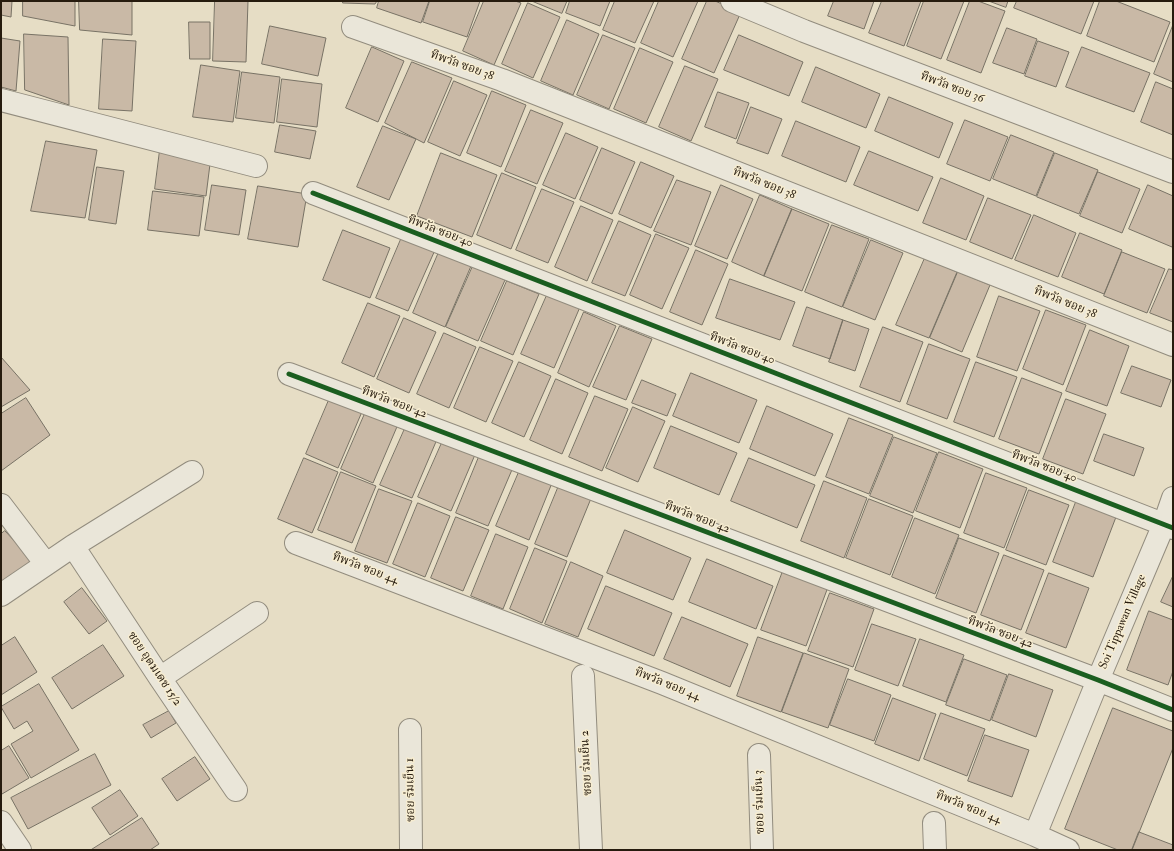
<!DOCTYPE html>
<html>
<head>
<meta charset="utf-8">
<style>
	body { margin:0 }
	#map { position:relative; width:1174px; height:851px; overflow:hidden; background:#e6ddc5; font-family:"IM FELL Double Pica",serif }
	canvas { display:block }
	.frame { position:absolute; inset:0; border:2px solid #261b0e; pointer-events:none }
</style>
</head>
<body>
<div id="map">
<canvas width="1174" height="851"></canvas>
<div class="frame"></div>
</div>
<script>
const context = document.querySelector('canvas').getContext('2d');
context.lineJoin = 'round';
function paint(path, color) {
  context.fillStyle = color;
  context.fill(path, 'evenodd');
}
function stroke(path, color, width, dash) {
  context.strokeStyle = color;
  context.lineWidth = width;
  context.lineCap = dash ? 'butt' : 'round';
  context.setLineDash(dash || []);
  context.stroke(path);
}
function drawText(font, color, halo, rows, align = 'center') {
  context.font = font + ' "IM FELL Double Pica","Noto Serif Thai",serif';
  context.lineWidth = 3;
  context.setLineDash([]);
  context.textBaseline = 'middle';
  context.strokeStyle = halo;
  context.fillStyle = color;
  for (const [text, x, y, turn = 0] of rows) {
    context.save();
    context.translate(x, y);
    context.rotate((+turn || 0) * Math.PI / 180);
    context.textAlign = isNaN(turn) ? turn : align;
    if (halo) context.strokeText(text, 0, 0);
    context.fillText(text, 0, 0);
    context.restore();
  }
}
const building = new Path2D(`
	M1,1H12L11,17L1,15Z
	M23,1H75V26L23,16Z
	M79,1H132V35L80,30Z
	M215,1H248L246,62L213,61Z
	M343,1H377L375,4L343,3Z
	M379,1H429L421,23L377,8Z
	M430,1H480L467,37L423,22Z
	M484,1H515L521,3L494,65L463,51Z
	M532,1H567L562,13Z
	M570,1H610L600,26L566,13Z
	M615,1H654L635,43L603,30Z
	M659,1H698L673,57L641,43Z
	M707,1H715L741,12L714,73L682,59Z
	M834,1H874L864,29L828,16Z
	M882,1H921L904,46L869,33Z
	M924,1H964L941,59L907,46Z
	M970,1H978L1005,11L981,73L947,60Z
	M989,1H1008L1006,7Z
	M1017,1H1094L1081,34L1014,8Z
	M1100,1H1116L1170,22L1154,62L1087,36Z
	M528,3L560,17L533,78L502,64Z
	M567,20L599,34L573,95L541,81Z
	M189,22H210V59H190Z
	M1173,25V82L1154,74Z
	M270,26L326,38L318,76L262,64Z
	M1007,28L1037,39L1024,74L993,63Z
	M24,34L68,37L69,105L25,90Z
	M603,35L635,48L609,109L577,95Z
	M739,35L803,62L789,96L724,70Z
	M1,38L20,41L16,91L1,87Z
	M103,39L136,41L132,111L99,109Z
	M1038,41L1069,52L1056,87L1025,76Z
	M372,47L404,61L378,122L346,108Z
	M1082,47L1150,73L1134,112L1066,87Z
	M640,48L673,62L646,123L614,109Z
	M412,62L452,78L424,143L385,123Z
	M201,65L240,71L233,122L193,117Z
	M685,66L718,79L691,141L659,127Z
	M816,67L880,94L866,128L802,102Z
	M242,72L280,77L274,123L236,118Z
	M282,79L322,84L317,127L277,122Z
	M454,81L487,95L460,156L428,142Z
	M1156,82L1173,89V135L1141,122Z
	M492,91L526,105L501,167L467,153Z
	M718,92L749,103L736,139L705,127Z
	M889,97L953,123L939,158L875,131Z
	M751,107L782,119L768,154L737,143Z
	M531,110L563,123L537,184L505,171Z
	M965,120L1008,137L990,181L947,164Z
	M796,121L860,147L846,182L782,156Z
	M280,125L316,131L310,159L275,152Z
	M383,126L416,139L389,200L357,187Z
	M566,133L598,147L575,199L543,185Z
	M1011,135L1054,152L1036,196L993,179Z
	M46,141L97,150L85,218L31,211Z
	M602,148L635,162L612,214L580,200Z
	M160,150L211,156L206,196L155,189Z
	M869,151L933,177L918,211L854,185Z
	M441,153L497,175L472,237L417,216Z
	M1055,153L1098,170L1079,214L1037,197Z
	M641,162L674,176L651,228L619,214Z
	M97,167L124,171L116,224L89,220Z
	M1098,172L1140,189L1122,233L1080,216Z
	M502,173L536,187L511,249L477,235Z
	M941,178L984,196L966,240L923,223Z
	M677,180L711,192L691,245L654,231Z
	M212,185L246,190L239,235L205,230Z
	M721,185L753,199L727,259L695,246Z
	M1148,185L1173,196V245L1172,247L1129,229Z
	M258,186L307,194L298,247L248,239Z
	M542,189L574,202L548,263L516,250Z
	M153,191L204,197L199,236L148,230Z
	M760,195L792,209L764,276L732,262Z
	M988,198L1031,215L1012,259L970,242Z
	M581,206L613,220L587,281L555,267Z
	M792,209L829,224L802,291L764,276Z
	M1034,215L1076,233L1058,277L1015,260Z
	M619,221L651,235L625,296L592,283Z
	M832,225L869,239L842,307L805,292Z
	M343,230L390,248L370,298L323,280Z
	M1080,233L1122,250L1104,294L1062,277Z
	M656,234L689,248L662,309L630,295Z
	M402,237L435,250L408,311L376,298Z
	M871,240L903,253L875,320L843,307Z
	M696,250L728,264L702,325L670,312Z
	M439,252L471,266L445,327L413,313Z
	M1122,252L1165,269L1147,313L1104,296Z
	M925,258L957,272L929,338L896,325Z
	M473,266L505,280L478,341L446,327Z
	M1169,269L1173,270V322L1150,313Z
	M958,272L990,285L962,352L930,338Z
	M730,279L795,302L780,340L716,318Z
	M507,281L539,294L513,355L481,341Z
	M548,293L580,307L554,368L521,354Z
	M999,296L1040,311L1017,371L977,357Z
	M368,303L400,316L374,377L342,363Z
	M807,307L843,320L830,359L793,346Z
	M1046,310L1086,325L1063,385L1023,369Z
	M584,312L616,326L589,387L558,373Z
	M404,318L436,332L409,393L377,379Z
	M843,320L869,329L855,371L829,362Z
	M620,326L652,339L626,400L593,387Z
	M883,327L923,342L900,402L860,387Z
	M1090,330L1129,346L1107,406L1066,391Z
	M444,333L476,347L449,408L417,394Z
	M929,344L970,359L947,419L907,404Z
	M480,347L513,361L486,422L454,408Z
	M1,357L30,390L1,407Z
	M519,362L551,376L524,437L492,423Z
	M976,362L1017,377L994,437L954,422Z
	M1132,366L1171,380L1161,407L1121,393Z
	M691,373L757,400L739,443L673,416Z
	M1022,378L1062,393L1039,454L999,439Z
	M556,379L588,393L562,454L530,440Z
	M642,380L676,394L667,416L632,403Z
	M332,393L364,407L338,468L306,454Z
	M595,396L628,409L602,471L569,457Z
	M26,398L50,435L1,471V414Z
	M1066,399L1106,414L1083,474L1043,459Z
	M767,406L833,434L815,476L750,449Z
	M633,407L665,421L638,482L606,468Z
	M367,409L399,422L373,483L341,469Z
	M849,418L893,435L869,494L826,477Z
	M407,424L438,437L412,498L380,485Z
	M671,426L737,453L719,495L654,468Z
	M1104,434L1144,448L1134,476L1094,461Z
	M445,436L477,450L451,511L418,497Z
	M894,437L937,453L913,513L870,496Z
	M481,452L514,465L488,526L456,513Z
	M939,452L983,469L960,528L916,511Z
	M304,458L338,472L312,533L278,519Z
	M749,458L815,485L797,528L731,501Z
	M522,465L554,478L529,540L496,526Z
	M341,472L376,486L352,543L318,530Z
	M986,473L1027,488L1004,548L964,533Z
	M824,481L867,498L844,558L801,541Z
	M560,483L592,496L567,557L535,544Z
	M379,489L412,501L387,563L355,551Z
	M1029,490L1069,505L1046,565L1006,550Z
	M869,499L913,516L890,575L846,558Z
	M1076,502L1116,517L1093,577L1053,562Z
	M418,503L450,516L425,577L393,564Z
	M456,517L489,530L463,591L431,578Z
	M915,518L959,535L935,594L892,577Z
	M625,530L691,558L673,600L607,573Z
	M5,531L40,568L1,591V534Z
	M496,534L528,547L503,609L471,596Z
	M959,538L999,553L976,613L936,598Z
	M535,548L567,561L542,623L510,609Z
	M1004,555L1044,570L1021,630L981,615Z
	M707,559L773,586L756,629L689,602Z
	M571,562L603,576L578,637L545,624Z
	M783,571L828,587L806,646L761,630Z
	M1049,573L1089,588L1066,648L1026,633Z
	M1173,576V607L1161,602Z
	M606,586L672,613L654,656L588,629Z
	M82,588L107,621L89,634L64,602Z
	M830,593L874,609L853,667L808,651Z
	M1149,611L1173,620V671L1168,685L1127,670Z
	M682,617L748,644L730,687L664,659Z
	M872,624L916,639L898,686L855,670Z
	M15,637L37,672L1,695V646Z
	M758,637L803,653L781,712L737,696Z
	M920,639L964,655L946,702L903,686Z
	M103,645L124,676L72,709L52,678Z
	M804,653L849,669L828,728L782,712Z
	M964,659L1007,675L990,721L946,705Z
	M1009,674L1053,690L1036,737L992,720Z
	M848,679L891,695L874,741L830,725Z
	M39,684L79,750L31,778L11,744L33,731L27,721L14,729L1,707Z
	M893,698L936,714L919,761L875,744Z
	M1113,708L1173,731V748L1132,850H1118L1065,829Z
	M169,711L176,723L151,738L143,725Z
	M941,713L985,729L967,776L924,759Z
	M985,735L1029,750L1012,797L968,781Z
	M9,746L29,778L2,794L1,792V751Z
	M95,754L111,785L28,829L11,798Z
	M195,757L210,779L177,801L162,779Z
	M120,790L138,816L110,835L92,808Z
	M142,818L159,844L150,850H91Z
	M1139,832L1173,845V850H1132Z`);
paint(building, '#c9b9a6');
stroke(building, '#787265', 1);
const street = new Path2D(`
	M732,1L804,31L1173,172
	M353,27L502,80L1173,345
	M1,100L256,166
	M313,193L1173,528
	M289,374L1098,680L1173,710
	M1,505L46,564
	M296,543L662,683L1035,835L1068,850
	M73,546L160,678L236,790
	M1,595L73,546L192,472
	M583,676L591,850
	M160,678L257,613
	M410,730L411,850
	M759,755L762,850
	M1,822L20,850
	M934,823L935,850
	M1035,835L1098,680L1164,524L1173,498`);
stroke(street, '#928c7e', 24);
stroke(street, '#eae6d9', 22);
stroke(new Path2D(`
	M313,193L1173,528
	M289,374L1098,680L1173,710`), '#1b5e20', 5);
drawText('12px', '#261b0e', '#f7edd1', [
	["ทิพวัล ซอย 38",462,66,20],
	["ทิพวัล ซอย 36",952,88,21],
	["ทิพวัล ซอย 38",764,184,22],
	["ทิพวัล ซอย 40",440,232,21],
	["ทิพวัล ซอย 38",1065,303,22],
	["ทิพวัล ซอย 40",742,349,21],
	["ทิพวัล ซอย 42",394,403,21],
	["ทิพวัล ซอย 40",1044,467,21],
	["ทิพวัล ซอย 42",697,518,21],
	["ทิพวัล ซอย 44",365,569,21],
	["Soi Tippawan Village",1123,622,-67],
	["ทิพวัล ซอย 42",1000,633,21],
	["ซอย อุดมเดช 15/2",154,669,56],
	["ทิพวัล ซอย 44",667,685,22],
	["ซอย ร่มเย็น 2",587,763,-93],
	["ซอย ร่มเย็น 1",411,790,-91],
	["ซอย ร่มเย็น 3",760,802,-92],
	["ทิพวัล ซอย 44",968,808,22]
]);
</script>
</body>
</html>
